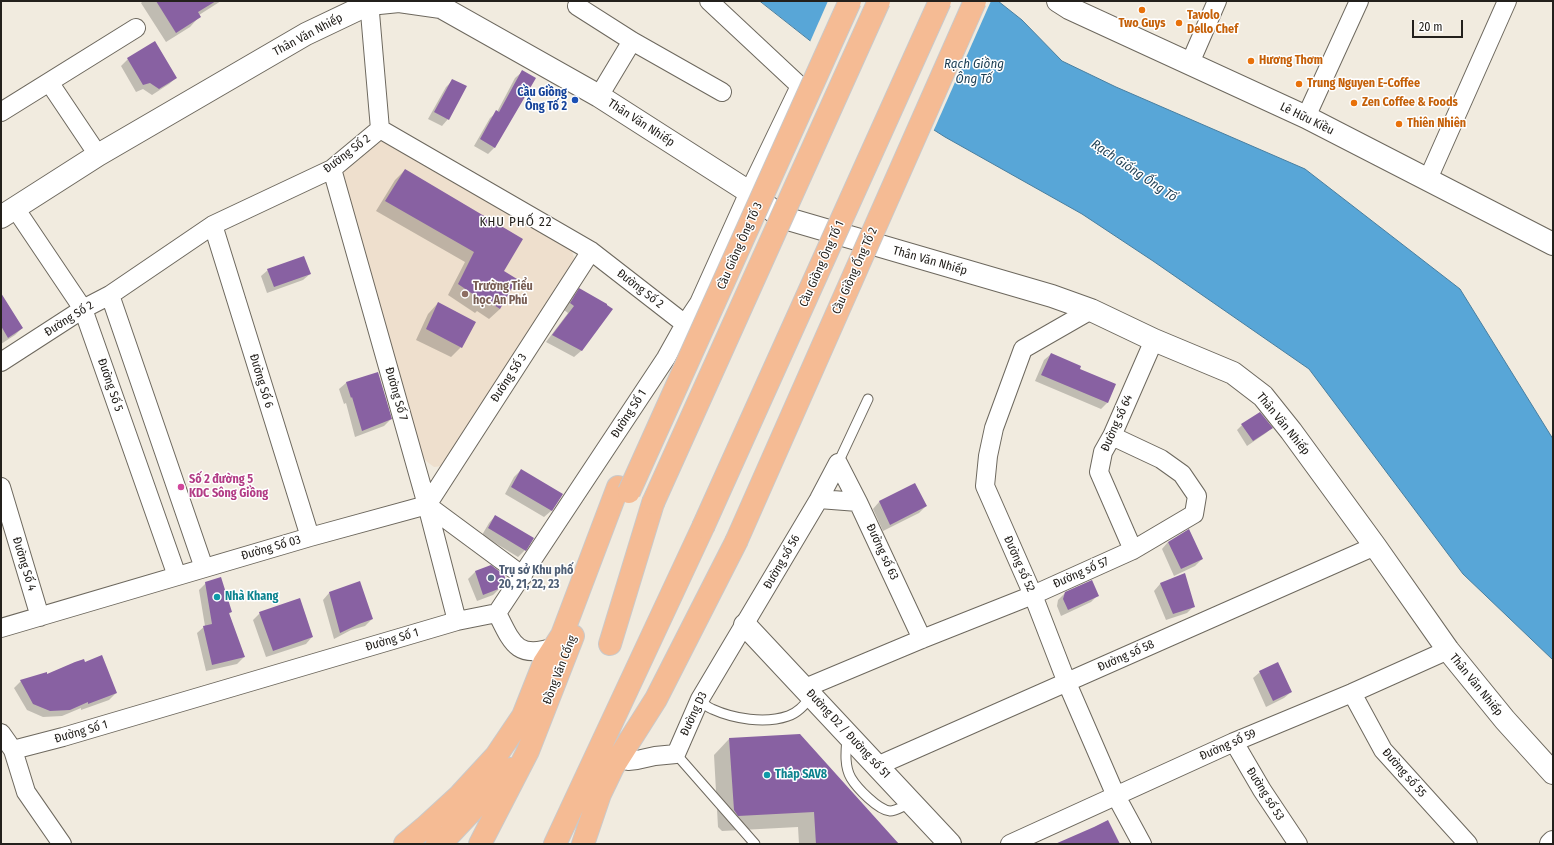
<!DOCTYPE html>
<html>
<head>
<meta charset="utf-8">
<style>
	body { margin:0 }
	#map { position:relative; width:1554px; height:845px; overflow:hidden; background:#f1ebdf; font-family:"Fira Sans Condensed",sans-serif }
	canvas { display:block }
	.frame { position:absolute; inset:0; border:2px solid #23201c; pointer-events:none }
	.scale { position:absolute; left:1412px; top:20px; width:51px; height:18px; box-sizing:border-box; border:2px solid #23201c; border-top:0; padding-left:5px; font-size:12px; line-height:14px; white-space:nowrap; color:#23201c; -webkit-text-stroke:3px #fff; paint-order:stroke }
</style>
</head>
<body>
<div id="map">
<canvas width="1554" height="845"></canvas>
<div class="frame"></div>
<div class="scale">20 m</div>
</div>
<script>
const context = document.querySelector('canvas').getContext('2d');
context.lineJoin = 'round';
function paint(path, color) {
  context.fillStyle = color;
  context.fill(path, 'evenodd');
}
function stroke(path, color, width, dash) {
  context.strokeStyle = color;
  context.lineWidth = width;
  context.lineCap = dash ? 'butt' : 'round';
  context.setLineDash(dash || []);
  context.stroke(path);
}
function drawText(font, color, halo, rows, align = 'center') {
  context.font = font + ' "Fira Sans Condensed",sans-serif';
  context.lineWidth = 3;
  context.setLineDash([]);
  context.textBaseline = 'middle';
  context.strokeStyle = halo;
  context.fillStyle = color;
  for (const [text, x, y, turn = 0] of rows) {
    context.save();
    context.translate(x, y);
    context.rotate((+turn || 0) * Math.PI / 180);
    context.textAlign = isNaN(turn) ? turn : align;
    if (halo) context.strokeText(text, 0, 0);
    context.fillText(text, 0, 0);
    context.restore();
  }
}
paint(new Path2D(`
	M377,141L389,142L569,246L572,251L574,258L572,265L443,466L434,467L426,461L420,452L343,178L344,169Z`), '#eedfcd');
const water = new Path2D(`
	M760,1H998L1022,20L1062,61L1116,87L1305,169L1460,289L1553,439V660L1463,574L1309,369L1153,261L1082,214L945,137L879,95Z`);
paint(water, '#58a6d7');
stroke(water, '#487e9f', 1);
paint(new Path2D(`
	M828,1H991L933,132L878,96L810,42Z`), '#f1ebdf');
paint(new Path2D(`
	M143,1H221L199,15L200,16L190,27L166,42L141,3Z
	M155,43L176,78L169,84L152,95L143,89L136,92L121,66L128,59Z
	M522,72L495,147L488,154L474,146L490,118L497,112L515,78Z
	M453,80L448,119L442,126L428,119L446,87Z
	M405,170L503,271L500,309L489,319L477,311L475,313L448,295L465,262L376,211L395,180Z
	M268,270L310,274L303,280L267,293L261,276Z
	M580,289L612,309L581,351L574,357L546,342L568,313L564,310L573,296Z
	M1,302L22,328L15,335L1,344Z
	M438,303L461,347L451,357L416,340L428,314Z
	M1051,354L1108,402L1101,409L1035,381L1044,360Z
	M377,373L391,419L384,426L355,437L346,403L344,404L339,389L346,383Z
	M1242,425L1271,428L1266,433L1247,446L1237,430Z
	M521,470L562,494L551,511L544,517L505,494L514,477Z
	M915,484L926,506L919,513L883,531L873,509L879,502Z
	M495,516L525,550L518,557L482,535L489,523Z
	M1168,542L1202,559L1195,566L1174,576L1162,549Z
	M491,566L500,588L493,595L477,601L468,579L475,572Z
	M1184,574L1194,606L1187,613L1166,620L1154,591L1160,584Z
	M206,583L231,612L229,614L244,657L237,664L206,671L197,633L205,626L199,590Z
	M329,593L372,619L365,626L351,630L334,639L323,600Z
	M1065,593L1098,595L1091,602L1061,616L1057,606L1058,600Z
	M260,613L312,637L306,644L266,657L253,620Z
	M84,663L116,693L109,700L81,710V708L62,716L43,717L27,710L14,688L21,681L47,675Z
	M1260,672L1291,692L1284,698L1266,707L1253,678Z
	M729,739L894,844H799L798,827L722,831L718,827L714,755Z`), '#0003');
paint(new Path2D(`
	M156,1H216L198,12L201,17L176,33Z
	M155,41L177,78L159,89L150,83L143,85L127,58Z
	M522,70L536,78L495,148L480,139L496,110L499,112Z
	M452,79L467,86L449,120L434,112Z
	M405,169L523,239L504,271L517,279L500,309L488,301L486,303L458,284L474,252L385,201Z
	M304,256L311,274L274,287L267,269Z
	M579,288L607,304V305L613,309L582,351L552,335L574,306L570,303Z
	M1,293L23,328L8,338L1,326Z
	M438,302L476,322L462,348L426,329Z
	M1051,353L1081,366L1080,369L1116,384L1108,403L1041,375Z
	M378,372L392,419L362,431L352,397L351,398L346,382Z
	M1260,412L1273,428L1253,441L1241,424Z
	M521,469L563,494L552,511L511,487Z
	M915,483L927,506L890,525L879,501Z
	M495,515L534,538L526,551L488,528Z
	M1189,529L1203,559L1181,569L1168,542Z
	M491,565L504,575L506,580L501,588L483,595L475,571Z
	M1185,573L1195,607L1173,614L1160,583Z
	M221,577L232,612L229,613L245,657L212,665L203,626L212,624L205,582Z
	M1092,580L1099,596L1068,610L1063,599L1065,592Z
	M360,581L373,619L359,624L340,633L329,592Z
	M300,598L313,637L273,651L259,612Z
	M102,655L117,693L88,704V702L70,710L50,711L33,704L20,680L47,672V674L75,662L84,659L85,662Z
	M1278,662L1292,692L1273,701L1259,671Z
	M800,734L899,844H816L814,812L738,816L734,810L729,738Z
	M1108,820L1120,844H1055L1094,827Z`), '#8861a2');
const lane = new Path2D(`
	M838,463L868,399
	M700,699C703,703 707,707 712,709C734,719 765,724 788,716C798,713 805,704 812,696
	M847,738C846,750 844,766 851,778C857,788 878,810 890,811C896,811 905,805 911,803
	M676,754L755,844`);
const street = new Path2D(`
	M369,1L380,129
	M577,6L632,41L722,92
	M1190,63L1217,1
	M49,82L98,155
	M599,96L632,41
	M1,112L136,28
	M1306,117L1359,1
	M332,169L427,505L457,621
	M1428,179L1507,1
	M15,208L83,309L177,576
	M213,225L310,537
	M110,295L204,568
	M1091,310L1023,349L994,428L988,456L985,486L1033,595L1067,683L1116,796L1142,844
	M1,362L83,309L110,295L213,225L332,169L380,129L591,251L685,324
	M838,463L858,502
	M1,487L40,617
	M819,499L858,502L922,639
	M427,505L591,251
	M1133,550L1099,472L1103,452L1112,436L1154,340
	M497,613C512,643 517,660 554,647
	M1,628L310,537L427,505L523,576
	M805,688L922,639L1033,595L1133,550L1194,514L1197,496L1182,474L1161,459L1112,436
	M1352,693L1383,750L1468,844
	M1,733L13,750L63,737L457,621L497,613L666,358L685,324L699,303L749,192L800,86L709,1
	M1234,742L1262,790L1298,844
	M13,750L26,792L62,844
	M620,755L628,761L637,760L655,756L676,754L700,699L819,499L838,463
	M877,766L1375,546
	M1010,844L1234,742L1352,693L1448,650`);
const secondary = new Path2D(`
	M1058,1L1069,8L1306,117L1553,244
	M1,217L98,155L306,34L369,4L399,1L441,7L599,96L749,192L781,217L1052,296L1091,310L1154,340L1233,373L1263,396L1291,431L1375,546L1448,650L1505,720L1553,773
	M745,625L950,844
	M1551,844L1553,842`);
const primary = new Path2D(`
	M610,644L653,503
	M405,844L424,828L460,795L496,756L523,716L544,663L562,635L618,487
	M437,844L449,835L511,769
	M480,844L528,751L573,636
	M555,844L703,527
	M583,844L600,794L613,767L656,699L736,542`);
stroke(lane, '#6d685e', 11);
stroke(street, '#6d685e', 20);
stroke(secondary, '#6d685e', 24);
stroke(primary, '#cac9c9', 24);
stroke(lane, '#fff', 9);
stroke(street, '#fff', 18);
stroke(secondary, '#fff', 22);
stroke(primary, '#f5bb94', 22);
const primaryBridge = new Path2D(`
	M629,492L850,1
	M653,503L879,1
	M703,527L940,1
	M736,542L975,1`);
stroke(primaryBridge, '#cac9c9', 24, []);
stroke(primaryBridge, '#f5bb94', 22);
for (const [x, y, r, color] of [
	[1142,10,4,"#e8710a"],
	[1179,23,4,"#e8710a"],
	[1251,61,4,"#e8710a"],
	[1299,84,4,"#e8710a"],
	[575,100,4,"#1a4fb4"],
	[1354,103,4,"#e8710a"],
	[1399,124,4,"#e8710a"],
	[465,294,4,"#8d6e63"],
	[181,487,4,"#d1479c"],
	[491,578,4,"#5c6f8a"],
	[217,597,4,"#0f9aa8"],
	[767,775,4,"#0f9aa8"]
]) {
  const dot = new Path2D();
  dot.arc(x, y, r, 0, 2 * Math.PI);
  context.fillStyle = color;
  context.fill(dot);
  stroke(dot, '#fff', 1.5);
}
drawText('bold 12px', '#c56008', '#fff', [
	["Tavolo",1187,16],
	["Dello Chef",1187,30],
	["Two Guys",1142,24,"center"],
	["Hương Thơm",1259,61],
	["Trung Nguyen E-Coffee",1307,84],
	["Zen Coffee & Foods",1362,103],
	["Thiên Nhiên",1407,124]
], 'left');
drawText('12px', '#23201c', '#fff', [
	["Thân Văn Nhiếp",308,35,-28],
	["Lê Hữu Kiều",1307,119,26],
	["Thân Văn Nhiếp",641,123,33],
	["Đường Số 2",347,154,-37],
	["Cầu Giồng Ông Tố 3",740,246,-66],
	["Thân Văn Nhiếp",930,261,16],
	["Cầu Giồng Ông Tố 1",822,264,-66],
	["Cầu Giồng Ống Tố 2",855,271,-66],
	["Đường Số 2",640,289,38],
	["Đường Số 2",69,319,-32],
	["Đường Số 3",509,378,-57],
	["Đường Số 6",261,381,73],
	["Đường Số 5",110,385,71],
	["Đường Số 7",396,394,74],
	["Đường Số 1",629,414,-57],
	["Đường số 64",1117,423,-66],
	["Thân Văn Nhiếp",1283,424,51],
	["Đường Số 03",271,548,-16],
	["Đường số 63",882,552,65],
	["Đường số 56",782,562,-60],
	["Đường Số 4",24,564,73],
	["Đường số 52",1019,564,66],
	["Đường số 57",1081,573,-24],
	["Đường Số 1",392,640,-16],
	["Đường số 58",1126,656,-24],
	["Đồng Văn Cống",560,670,-69],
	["Thân Văn Nhiếp",1476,685,51],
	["Đường D3",694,714,-65],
	["Đường Số 1",81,732,-16],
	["Đường D2 / Đường số 51",848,734,47],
	["Đường số 59",1228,745,-24],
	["Đường số 55",1404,773,49],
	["Đường số 53",1265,794,58]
]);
drawText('bold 12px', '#164399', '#fff', [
	["Cầu Giồng",567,93],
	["Ông Tố 2",567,107]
], 'right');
drawText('bold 12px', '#785e54', '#fff', [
	["Trường Tiểu",473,287],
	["học An Phú",473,301]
], 'left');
drawText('bold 12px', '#b23c85', '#fff', [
	["Số 2 đường 5",189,480],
	["KDC Sông Giồng",189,494]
], 'left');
drawText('bold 12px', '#4e5e75', '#fff', [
	["Trụ sở Khu phố",499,571],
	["20, 21, 22, 23",499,585]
], 'left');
drawText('bold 12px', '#0d838f', '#fff', [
	["Nhà Khang",225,597],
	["Tháp SAV8",775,775]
], 'left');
drawText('italic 13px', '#1b3d52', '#fff', [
	["Rạch Giồng",974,64],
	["Ông Tố",974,79],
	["Rạch Giống Ống Tố",1134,171,34]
]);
context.letterSpacing = '1px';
drawText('13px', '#23201c', '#fff', [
	["KHU PHỐ 22",516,222]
]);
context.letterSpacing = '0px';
</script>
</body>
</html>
